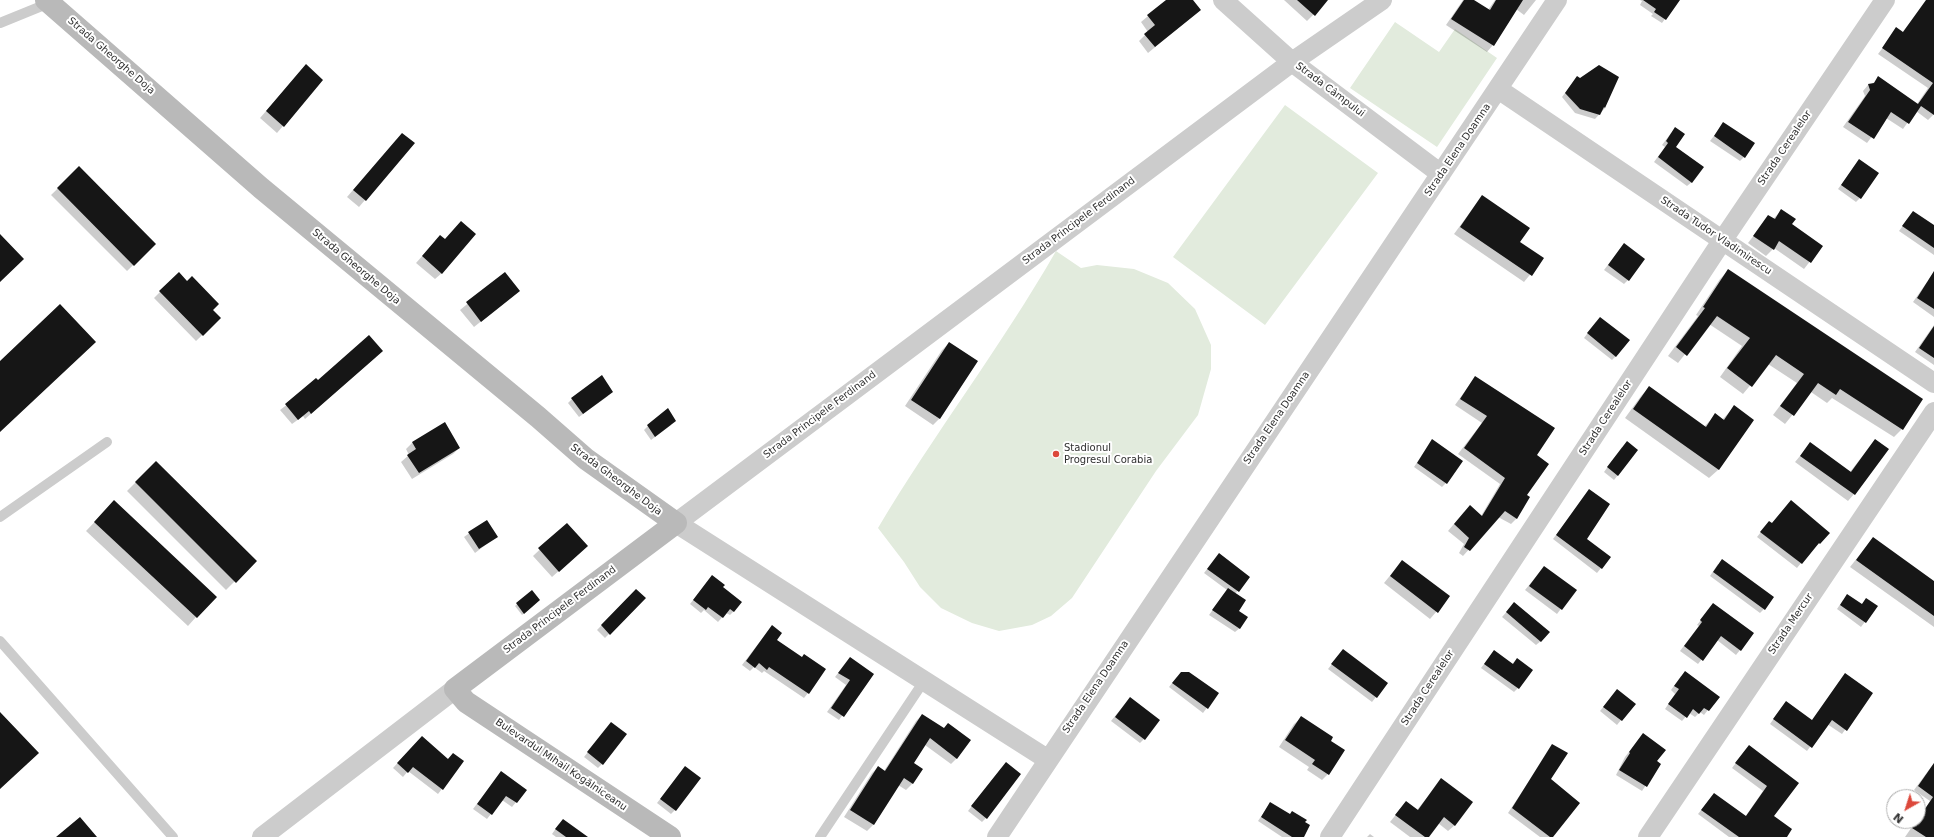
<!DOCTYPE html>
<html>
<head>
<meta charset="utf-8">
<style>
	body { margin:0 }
	#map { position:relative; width:1934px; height:837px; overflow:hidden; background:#fff; font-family:"DejaVu Sans",sans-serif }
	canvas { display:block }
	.north { position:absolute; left:1886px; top:789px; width:40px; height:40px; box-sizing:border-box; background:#fff; border:1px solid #acacac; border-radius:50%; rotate:219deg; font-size:11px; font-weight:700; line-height:16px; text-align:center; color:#2f2f2f }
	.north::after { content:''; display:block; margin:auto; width:14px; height:18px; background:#dc483b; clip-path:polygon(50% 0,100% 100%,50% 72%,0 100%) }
</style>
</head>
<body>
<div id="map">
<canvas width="1934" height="837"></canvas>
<div class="north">N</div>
</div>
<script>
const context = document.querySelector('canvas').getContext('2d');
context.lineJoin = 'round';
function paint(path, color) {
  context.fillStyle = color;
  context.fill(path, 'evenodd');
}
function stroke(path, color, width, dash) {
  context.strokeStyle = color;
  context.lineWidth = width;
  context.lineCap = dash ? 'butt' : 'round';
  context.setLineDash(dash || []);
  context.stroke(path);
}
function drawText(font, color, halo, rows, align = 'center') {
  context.font = font + ' "DejaVu Sans",sans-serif';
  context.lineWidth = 4;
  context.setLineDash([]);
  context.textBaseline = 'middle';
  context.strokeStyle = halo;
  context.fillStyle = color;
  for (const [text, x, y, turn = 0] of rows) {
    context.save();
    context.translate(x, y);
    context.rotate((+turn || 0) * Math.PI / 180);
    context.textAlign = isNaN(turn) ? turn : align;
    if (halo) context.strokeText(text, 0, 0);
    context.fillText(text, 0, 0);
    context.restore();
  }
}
paint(new Path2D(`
	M1395,22L1439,52L1455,29L1497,58L1437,147L1350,88Z
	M1285,105L1378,173L1265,325L1173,257Z
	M1056,251L1081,268L1097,265L1134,269L1168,283L1195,309L1211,345V369L1198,415L1156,471L1072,598L1051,616L1032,625L999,631L972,623L941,608L920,587L904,562L878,528C934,434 1001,347 1056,251Z`), '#e2ebdd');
paint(new Path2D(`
	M1167,0H1192L1200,10L1148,53L1139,41L1148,32L1141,22Z
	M1284,0H1322L1325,3L1307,21Z
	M1463,0H1472L1488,10L1495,0H1536L1524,15L1516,9L1493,45L1487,52L1446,25Z
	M1640,0H1679L1662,23L1651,16L1653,14L1640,5L1642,1Z
	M1927,0L1934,5V114L1928,120L1916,111L1903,129L1886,118L1867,143L1843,127L1865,96L1863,91L1868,85L1872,84L1879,78L1917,104L1928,88L1878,54L1897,29L1902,33Z
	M306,65L322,80L277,133L260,118Z
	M1577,77L1605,108L1595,119L1575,113L1562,97Z
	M1724,123L1744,157L1740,161L1710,141Z
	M1671,133L1675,147L1692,182L1687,186L1654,162L1665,147L1662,145Z
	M396,140L414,143L359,207L347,197Z
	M1859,160L1860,198L1856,202L1838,189Z
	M79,168L155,244L127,271L51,195Z
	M1482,196L1519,242L1543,259L1524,282L1454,234Z
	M1782,210L1790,225L1822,246L1804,269L1774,248L1766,256L1748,243L1769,216L1773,219Z
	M1913,212L1934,226V255L1899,231Z
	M440,236L442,273L435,279L416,263Z
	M1620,249L1628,280L1624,284L1604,270Z
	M1728,271L1902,429L1894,437L1832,398L1827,403L1811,392L1785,424L1773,415L1797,383L1768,364L1743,394L1720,377L1742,346L1709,324L1678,363L1668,356L1698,316L1696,315L1720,279Z
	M179,273L220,318L196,341L154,298Z
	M505,273L519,291L474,327L460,310Z
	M1927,282L1934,287V317L1913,302Z
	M1596,322L1616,356L1612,360L1584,338Z
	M1934,325V365L1915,352Z
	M949,343L940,418L933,425L905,406L942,350Z
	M376,357L305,419L303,416L292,424L280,410L318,381Z
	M1475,377L1536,456L1525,496L1517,518L1511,524L1498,517L1463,556L1459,553L1464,544L1448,531L1464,512L1481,516L1500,484L1458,454L1482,423L1455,405Z
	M1649,388L1704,427L1715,415L1722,420L1734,407L1753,420L1718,470L1709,478L1625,418L1641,396Z
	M608,396L579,417L568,403L572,399Z
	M445,424L459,448L453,454L412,479L401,462L409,455L406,449L412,443Z
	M671,425L651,440L644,430L648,426Z
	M1432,440L1446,483L1442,487L1414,467Z
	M1875,440L1854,494L1848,501L1795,462L1810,444L1850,472Z
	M1622,447L1618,475L1614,480L1604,472Z
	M156,462L255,561L226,590L127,491Z
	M1589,491L1586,539L1610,557L1597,573L1553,539Z
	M1787,506L1820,543L1814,547L1797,568L1757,537L1765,527L1771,524Z
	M106,510L196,617L188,626L86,531Z
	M486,521L496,537L475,553L464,537Z
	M567,524L580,552L552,577L533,556Z
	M1873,538L1934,582V627L1850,567Z
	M1219,554L1249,577L1235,594L1240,628L1235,632L1209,615L1227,590L1204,573Z
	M1402,561L1449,597L1430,619L1384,583Z
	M1718,564L1764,609L1760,613L1710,576Z
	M1544,567L1575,590L1557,614L1525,590Z
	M708,581L722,587L734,611L730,615L726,613L718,622L704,610L701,613L690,604Z
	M636,590L644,598L605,638L597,630Z
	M532,591L539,600L522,615L515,606Z
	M1867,599L1877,606L1861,627L1837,609L1843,600L1861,605Z
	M1713,604L1753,634L1736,655L1717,640L1698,664L1680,651L1699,626L1697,625Z
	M1510,608L1541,641L1536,645L1502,617Z
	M768,631L808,693L804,698L764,671L762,673L754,667L750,671L742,665Z
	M1343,650L1387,683L1372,702L1328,669Z
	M1494,651L1512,664L1517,659L1518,688L1514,692L1481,668Z
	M850,658L872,674L839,720L827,712L846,685L835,677Z
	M1845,675L1871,693L1842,734L1827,724L1807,751L1770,724L1782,707L1812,721Z
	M1681,676L1718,697L1704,715L1700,712L1695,717L1689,713L1682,721L1665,709L1675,694L1671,690Z
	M1177,677L1218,693L1203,713L1169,687Z
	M1613,695L1634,704L1617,725L1600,711Z
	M1130,698L1144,739L1140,743L1111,721Z
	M922,715L957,758L951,764L925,745L913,763L922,769L912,784L906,790L898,785L873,825L867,831L844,817L872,773L878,767L884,771L916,721Z
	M1301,718L1329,741L1328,774L1322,780L1307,770L1309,767L1279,747L1294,724Z
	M611,723L602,764L598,768L584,757Z
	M1639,739L1660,764L1642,791L1616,775L1625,757Z
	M418,741L447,760L453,754L463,762L438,794L408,771L403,777L393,768Z
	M1553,745L1550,780L1552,837H1540L1508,813Z
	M1745,751L1797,783L1773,817L1785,837H1729L1698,814L1714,794L1745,817L1763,791L1732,768Z
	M1934,763V837H1905L1916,821H1918L1930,801L1914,790Z
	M685,767L675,810L671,814L657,803Z
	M1002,767L986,818L982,822L968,811Z
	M501,772L526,790L512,807L502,800L487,819L473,809Z
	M1442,779L1455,825L1448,831L1438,823L1427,837H1410L1390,822L1406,802L1417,810Z
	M1270,803L1304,823L1303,837H1282L1258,821Z
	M559,824L586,837H556L552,834Z
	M1370,834L1374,837H1367Z`), '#0003');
paint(new Path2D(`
	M1166,0H1193L1201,10L1155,47L1144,34L1155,25L1147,15Z
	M1297,0H1328L1315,16Z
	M1464,0H1474L1490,10L1496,0H1523L1494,46L1451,19Z
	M1643,0H1680L1666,20L1654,12L1656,9Z
	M1926,0H1934V115L1921,106L1909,124L1891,112L1874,139L1848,122L1870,90L1868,84L1874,83L1878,76L1918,104L1933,83L1882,48L1896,27L1903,32Z
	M306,64L323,80L284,127L266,111Z
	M1599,65L1619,77L1605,108L1604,107L1600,115L1580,109L1565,93L1577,76L1580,78Z
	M1723,122L1755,143L1745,158L1714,136Z
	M1675,127L1685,134L1676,147L1704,167L1692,183L1658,157L1668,143L1666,141Z
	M402,133L415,143L366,201L353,190Z
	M1859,159L1879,173L1861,199L1841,185Z
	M79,166L156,244L134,266L57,188Z
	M1482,195L1530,228L1520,242L1544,258L1532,276L1460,227Z
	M1781,209L1796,219L1792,224L1823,246L1811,263L1779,241L1774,250L1753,236L1768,215L1775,219Z
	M1913,211L1934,225V248L1902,226Z
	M461,221L476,234L442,274L422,256L440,235L445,239Z
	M0,234L24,259L0,282Z
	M1624,243L1645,259L1629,281L1608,265Z
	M1728,269L1923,399L1903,430L1840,389L1836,395L1818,383L1794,416L1780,406L1804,374L1776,355L1752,387L1727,368L1750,338L1717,316L1687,356L1676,347L1705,308L1703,307Z
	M1934,271V309L1917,298Z
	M179,272L187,281L192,276L219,304L213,310L221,318L203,336L159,291Z
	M505,272L520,291L481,322L466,302Z
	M60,304L96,342L0,432V361Z
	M1600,317L1630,340L1616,357L1587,333Z
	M1934,326V358L1919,348Z
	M369,335L383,351L311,414L309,411L298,420L285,404L316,378L318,380Z
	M949,342L978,361L940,419L911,400Z
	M602,375L613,392L583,414L571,398Z
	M1475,376L1555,428L1537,455L1549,464L1527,495L1530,497L1517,519L1505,511L1470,551L1464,547L1469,538L1454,524L1470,505L1482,516L1505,478L1464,448L1487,416L1460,399Z
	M1649,386L1706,427L1715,413L1724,420L1734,405L1754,420L1719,470L1633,409Z
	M668,408L676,421L655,437L647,425Z
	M445,422L460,448L419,473L407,455L416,449L412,442Z
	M1432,439L1463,461L1447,484L1417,463Z
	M1875,439L1889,449L1855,495L1800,456L1810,442L1851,472Z
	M1627,441L1638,450L1618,476L1607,467Z
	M156,461L257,561L236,583L135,482Z
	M1589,489L1610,504L1587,539L1611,557L1602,569L1556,535Z
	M114,500L217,597L197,618L94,522Z
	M1791,500L1830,533L1820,544L1819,543L1802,564L1760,532L1769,521L1772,523Z
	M487,520L498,537L479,549L468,532Z
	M567,523L588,546L559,572L538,548Z
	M1873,537L1934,581V616L1856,560Z
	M1219,553L1250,577L1239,592L1207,569Z
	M1722,559L1774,597L1765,610L1713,572Z
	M1402,560L1450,596L1438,613L1390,576Z
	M1544,566L1577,590L1562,610L1529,586Z
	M712,575L725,585L723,587L742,602L734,612L730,609L723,618L708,607L706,610L693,600Z
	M1228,588L1246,600L1239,611L1248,617L1240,629L1212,610Z
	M636,589L646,598L610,635L601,625Z
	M532,590L540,600L524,614L516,603Z
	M1847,594L1862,604L1866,598L1878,606L1866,623L1840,605Z
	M1514,602L1550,632L1541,642L1506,612Z
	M1713,603L1754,633L1741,651L1721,636L1703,661L1684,646L1702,622L1700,620Z
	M772,625L782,633L777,640L802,657L804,654L826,669L809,694L769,667L767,670L759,663L755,668L746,661Z
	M1343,649L1388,683L1377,698L1331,664Z
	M1494,650L1513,664L1517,658L1533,670L1519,689L1484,664Z
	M850,657L874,674L844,717L831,708L850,680L838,673Z
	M1685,671L1720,697L1709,711L1704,708L1699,714L1693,709L1687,718L1668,704L1679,689L1674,686Z
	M1181,672H1189L1219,693L1208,709L1172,683Z
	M1845,673L1873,693L1847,731L1832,720L1812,748L1773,719L1786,701L1812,720Z
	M1617,689L1636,704L1622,721L1603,707Z
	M1130,697L1160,720L1145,740L1115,717Z
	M0,712L39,753L0,789Z
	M922,714L944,728L948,723L971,740L957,759L930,738L914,763L923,769L913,784L904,778L874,825L850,810L878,766L885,771Z
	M1301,716L1333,737L1331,741L1345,750L1329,775L1312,764L1315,760L1285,740Z
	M611,722L627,734L603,765L587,752Z
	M1643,733L1666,750L1657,761L1661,764L1647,787L1619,770L1630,753L1629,752Z
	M422,736L448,759L453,753L464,761L443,790L413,767L408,773L397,763Z
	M1552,744L1568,753L1551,779L1580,803L1553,837H1550L1512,808Z
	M1749,745L1799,783L1774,816L1792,829L1787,837H1739L1701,810L1714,793L1746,816L1767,786L1735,763Z
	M1006,762L1021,774L987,819L971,806Z
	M1934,763V837H1926L1912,828L1933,797L1918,786Z
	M685,766L701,778L676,811L660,799Z
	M501,771L527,790L517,803L506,796L492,815L477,804Z
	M1441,778L1473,802L1455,826L1444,817L1429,837H1425L1395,815L1406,801L1418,810Z
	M1270,802L1290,814L1292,811L1307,820L1305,822L1310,825L1304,837H1292L1261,817Z
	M80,817L97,837H56Z
	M563,819L588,837H566L555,829Z`), '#161616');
stroke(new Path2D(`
	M0,23L49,3
	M0,517L107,442
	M0,641L173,837
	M820,837L924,681`), '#ccc', 10);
stroke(new Path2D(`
	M1223,0L1292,62L1441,174
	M1498,89L1934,383
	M1047,759L676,523L1292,62L1382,0
	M262,837L455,689
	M997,837L1557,0
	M1330,837L1722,241L1885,0
	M1648,837L1934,412`), '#ccc', 20);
stroke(new Path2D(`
	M46,0L261,188L538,417L586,459L676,523L455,689L466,702L670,837`), '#b9b9b9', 22);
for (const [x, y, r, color] of [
	[1056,454,4,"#dc483b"]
]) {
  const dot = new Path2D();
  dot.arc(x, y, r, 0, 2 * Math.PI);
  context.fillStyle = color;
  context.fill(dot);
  stroke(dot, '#fff', 1.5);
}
drawText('10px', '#2f2f2f', '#fff', [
	["Strada Gheorghe Doja",111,56,41],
	["Strada Câmpului",1330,90,37],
	["Strada Cerealelor",1785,148,-56],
	["Strada Elena Doamna",1458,150,-56],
	["Strada Principele Ferdinand",1079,221,-37],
	["Strada Tudor Vladimirescu",1716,236,34],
	["Strada Gheorghe Doja",356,267,40],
	["Strada Principele Ferdinand",820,415,-37],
	["Strada Elena Doamna",1277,418,-56],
	["Strada Cerealelor",1606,418,-57],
	["Strada Gheorghe Doja",616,480,37],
	["Strada Principele Ferdinand",560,610,-37],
	["Strada Mercur",1791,624,-56],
	["Strada Elena Doamna",1096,687,-56],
	["Strada Cerealelor",1428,688,-57],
	["Bulevardul Mihail Kogălniceanu",561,765,34]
]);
drawText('10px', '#2f2f2f', '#fff', [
	["Stadionul",1064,448],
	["Progresul Corabia",1064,460]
], 'left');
</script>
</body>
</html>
